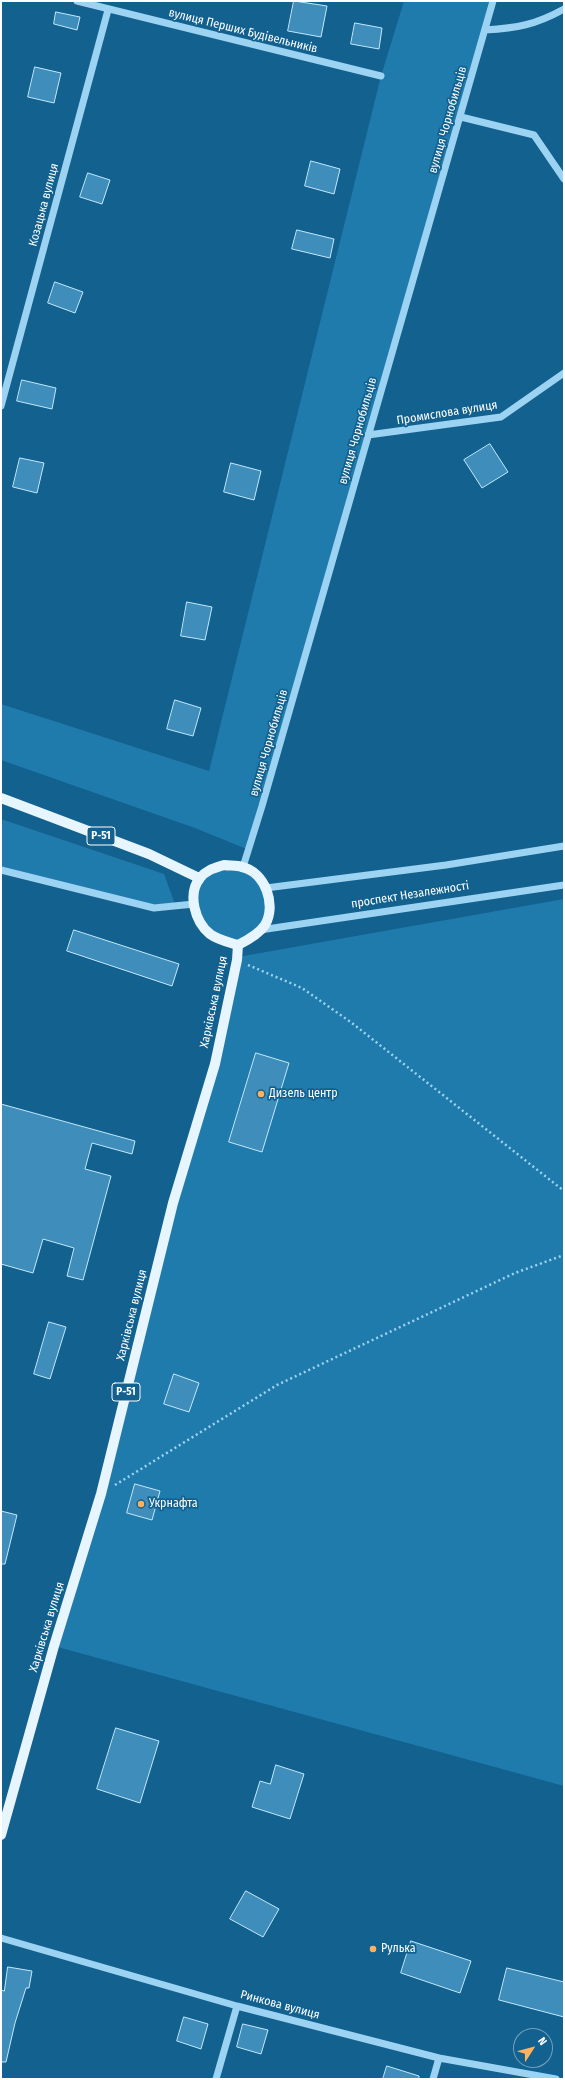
<!DOCTYPE html>
<html>
<head>
<meta charset="utf-8">
<style>
	body { margin:0 }
	#map { position:relative; width:565px; height:2080px; overflow:hidden; background:#12618f; font-family:"Fira Sans Condensed",sans-serif }
	canvas { display:block }
	.frame { position:absolute; inset:0; border:2px solid #fff; pointer-events:none }
	.north { position:absolute; left:513px; top:2028px; width:40px; height:40px; box-sizing:border-box; background:#12618f; border:1px solid #71a0bc; border-radius:50%; rotate:54deg; font-size:11px; font-weight:700; line-height:16px; text-align:center; color:#fff }
	.north::after { content:''; display:block; margin:auto; width:14px; height:18px; background:#ffb15d; clip-path:polygon(50% 0,100% 100%,50% 72%,0 100%) }
</style>
</head>
<body>
<div id="map">
<canvas width="565" height="2080"></canvas>
<div class="frame"></div>
<div class="north">N</div>
</div>
<script>
const context = document.querySelector('canvas').getContext('2d');
context.lineJoin = 'round';
function paint(path, color) {
  context.fillStyle = color;
  context.fill(path, 'evenodd');
}
function stroke(path, color, width, dash) {
  context.strokeStyle = color;
  context.lineWidth = width;
  context.lineCap = dash ? 'butt' : 'round';
  context.setLineDash(dash || []);
  context.stroke(path);
}
function drawText(font, color, halo, rows, align = 'center') {
  context.font = font + ' "Fira Sans Condensed",sans-serif';
  context.lineWidth = 3.5;
  context.setLineDash([]);
  context.textBaseline = 'middle';
  context.strokeStyle = halo;
  context.fillStyle = color;
  for (const [text, x, y, turn = 0] of rows) {
    context.save();
    context.translate(x, y);
    context.rotate((+turn || 0) * Math.PI / 180);
    context.textAlign = isNaN(turn) ? turn : align;
    if (halo) context.strokeText(text, 0, 0);
    context.fillText(text, 0, 0);
    context.restore();
  }
}
paint(new Path2D(`
	M404,1H493L249,850L195,828L1,760V704L209,771L381,76Z
	M1,819L164,874L176,907L154,908L1,870Z
	M243,867L265,884V924L238,945L202,926L196,885L209,869Z
	M564,899V1786L54,1646L215,1064L238,957Z`), '#207bad');
const building = new Path2D(`
	M294,1L327,6L321,37L288,31Z
	M56,12L80,17L77,30L54,24Z
	M355,23L382,28L379,49L351,44Z
	M35,67L61,73L54,103L28,97Z
	M311,161L340,169L334,194L305,186Z
	M88,173L110,180L102,204L80,197Z
	M297,230L334,239L330,258L292,249Z
	M55,282L83,292L75,313L48,303Z
	M22,380L56,388L52,409L17,401Z
	M490,444L508,472L482,488L464,460Z
	M20,458L44,463L37,493L13,487Z
	M231,463L261,471L254,500L224,492Z
	M187,602L212,607L205,640L181,636Z
	M175,700L201,708L193,736L167,729Z
	M74,930L179,964L172,986L67,951Z
	M256,1053L289,1063L262,1152L229,1142Z
	M1,1104L135,1141L132,1154L92,1143L85,1169L111,1176L83,1280L67,1276L74,1248L43,1239L33,1273L1,1264Z
	M49,1322L66,1327L50,1379L34,1374Z
	M174,1374L199,1383L189,1412L164,1404Z
	M135,1484L160,1491L152,1520L127,1513Z
	M1,1511L17,1515L5,1564H1Z
	M116,1728L159,1741L140,1803L97,1789Z
	M276,1765L304,1774L290,1819L252,1807L260,1781L270,1784Z
	M246,1891L279,1909L263,1937L230,1919Z
	M411,1941L471,1961L460,1993L401,1973Z
	M8,1967L32,1971L29,1988H26L15,2023L6,2062H1V1990L4,1991Z
	M507,1968L564,1982V2017L499,2000Z
	M184,2017L208,2024L201,2049L177,2041Z
	M243,2024L268,2030L261,2054L237,2047Z
	M387,2066L419,2076V2079H383Z`);
paint(building, '#3e8dba');
stroke(building, '#c3e8fd', 1);
stroke(new Path2D(`
	M248,965L302,988L352,1023L564,1191
	M115,1485L277,1385L515,1273L564,1255`), '#9cd3f2', 2.5, [2, 3]);
stroke(new Path2D(`
	M77,1L381,76
	M485,30C517,28 535,25 564,9
	M461,117L534,135L564,179
	M1,406L108,10
	M368,435L501,417L564,373
	M243,867L262,806L493,1
	M1,870L154,908L194,904
	M266,888L446,865L564,846
	M260,930L564,885
	M1,1938L237,2006L439,2058L556,2079
	M216,2079L237,2006
	M433,2079L439,2058`), '#9cd3f2', 7);
stroke(new Path2D(`
	M1,798L149,854L199,878
	M224,865C230,866 237,865 242,867C265,872 277,905 265,925C259,934 248,940 238,945C228,942 218,940 210,934C195,922 187,894 200,878C206,870 215,868 224,865Z
	M1,1835L54,1646L101,1494L173,1203L215,1064L237,960L238,945`), '#e7f5ff', 10);
for (const [x, y, r, color] of [
	[261,1094,4,"#ffb15d"],
	[141,1504,4,"#ffb15d"],
	[373,1949,4,"#ffb15d"]
]) {
  const dot = new Path2D();
  dot.arc(x, y, r, 0, 2 * Math.PI);
  context.fillStyle = color;
  context.fill(dot);
  stroke(dot, '#12618f', 1.5);
}
for (const [x, y, w] of [
	[101,836,28],
	[126,1392,28]
]) {
  const box = new Path2D();
  box.roundRect(x - w / 2, y - 9, w, 18, 3);
  context.fillStyle = '#12618f';
  context.fill(box);
  stroke(box, '#fff', 1);
}
drawText('bold 11px', '#fff', null, [
	["Р-51",101,836],
	["Р-51",126,1392]
]);
drawText('12px', '#fff', '#12618f', [
	["вулиця Перших Будівельників",243,31,14],
	["вулиця Чорнобильців",448,120,-74],
	["Козацька вулиця",44,205,-75],
	["Промислова вулиця",447,413,-9],
	["вулиця Чорнобильців",358,431,-74],
	["вулиця Чорнобильців",269,743,-74],
	["проспект Незалежності",410,895,-9],
	["Харківська вулиця",214,1002,-78],
	["Харківська вулиця",132,1315,-76],
	["Харківська вулиця",47,1627,-73],
	["Ринкова вулиця",280,2005,15]
]);
drawText('12px', '#fff', '#12618f', [
	["Дизель центр",269,1094],
	["Укрнафта",149,1504],
	["Рулька",381,1949]
], 'left');
</script>
</body>
</html>
